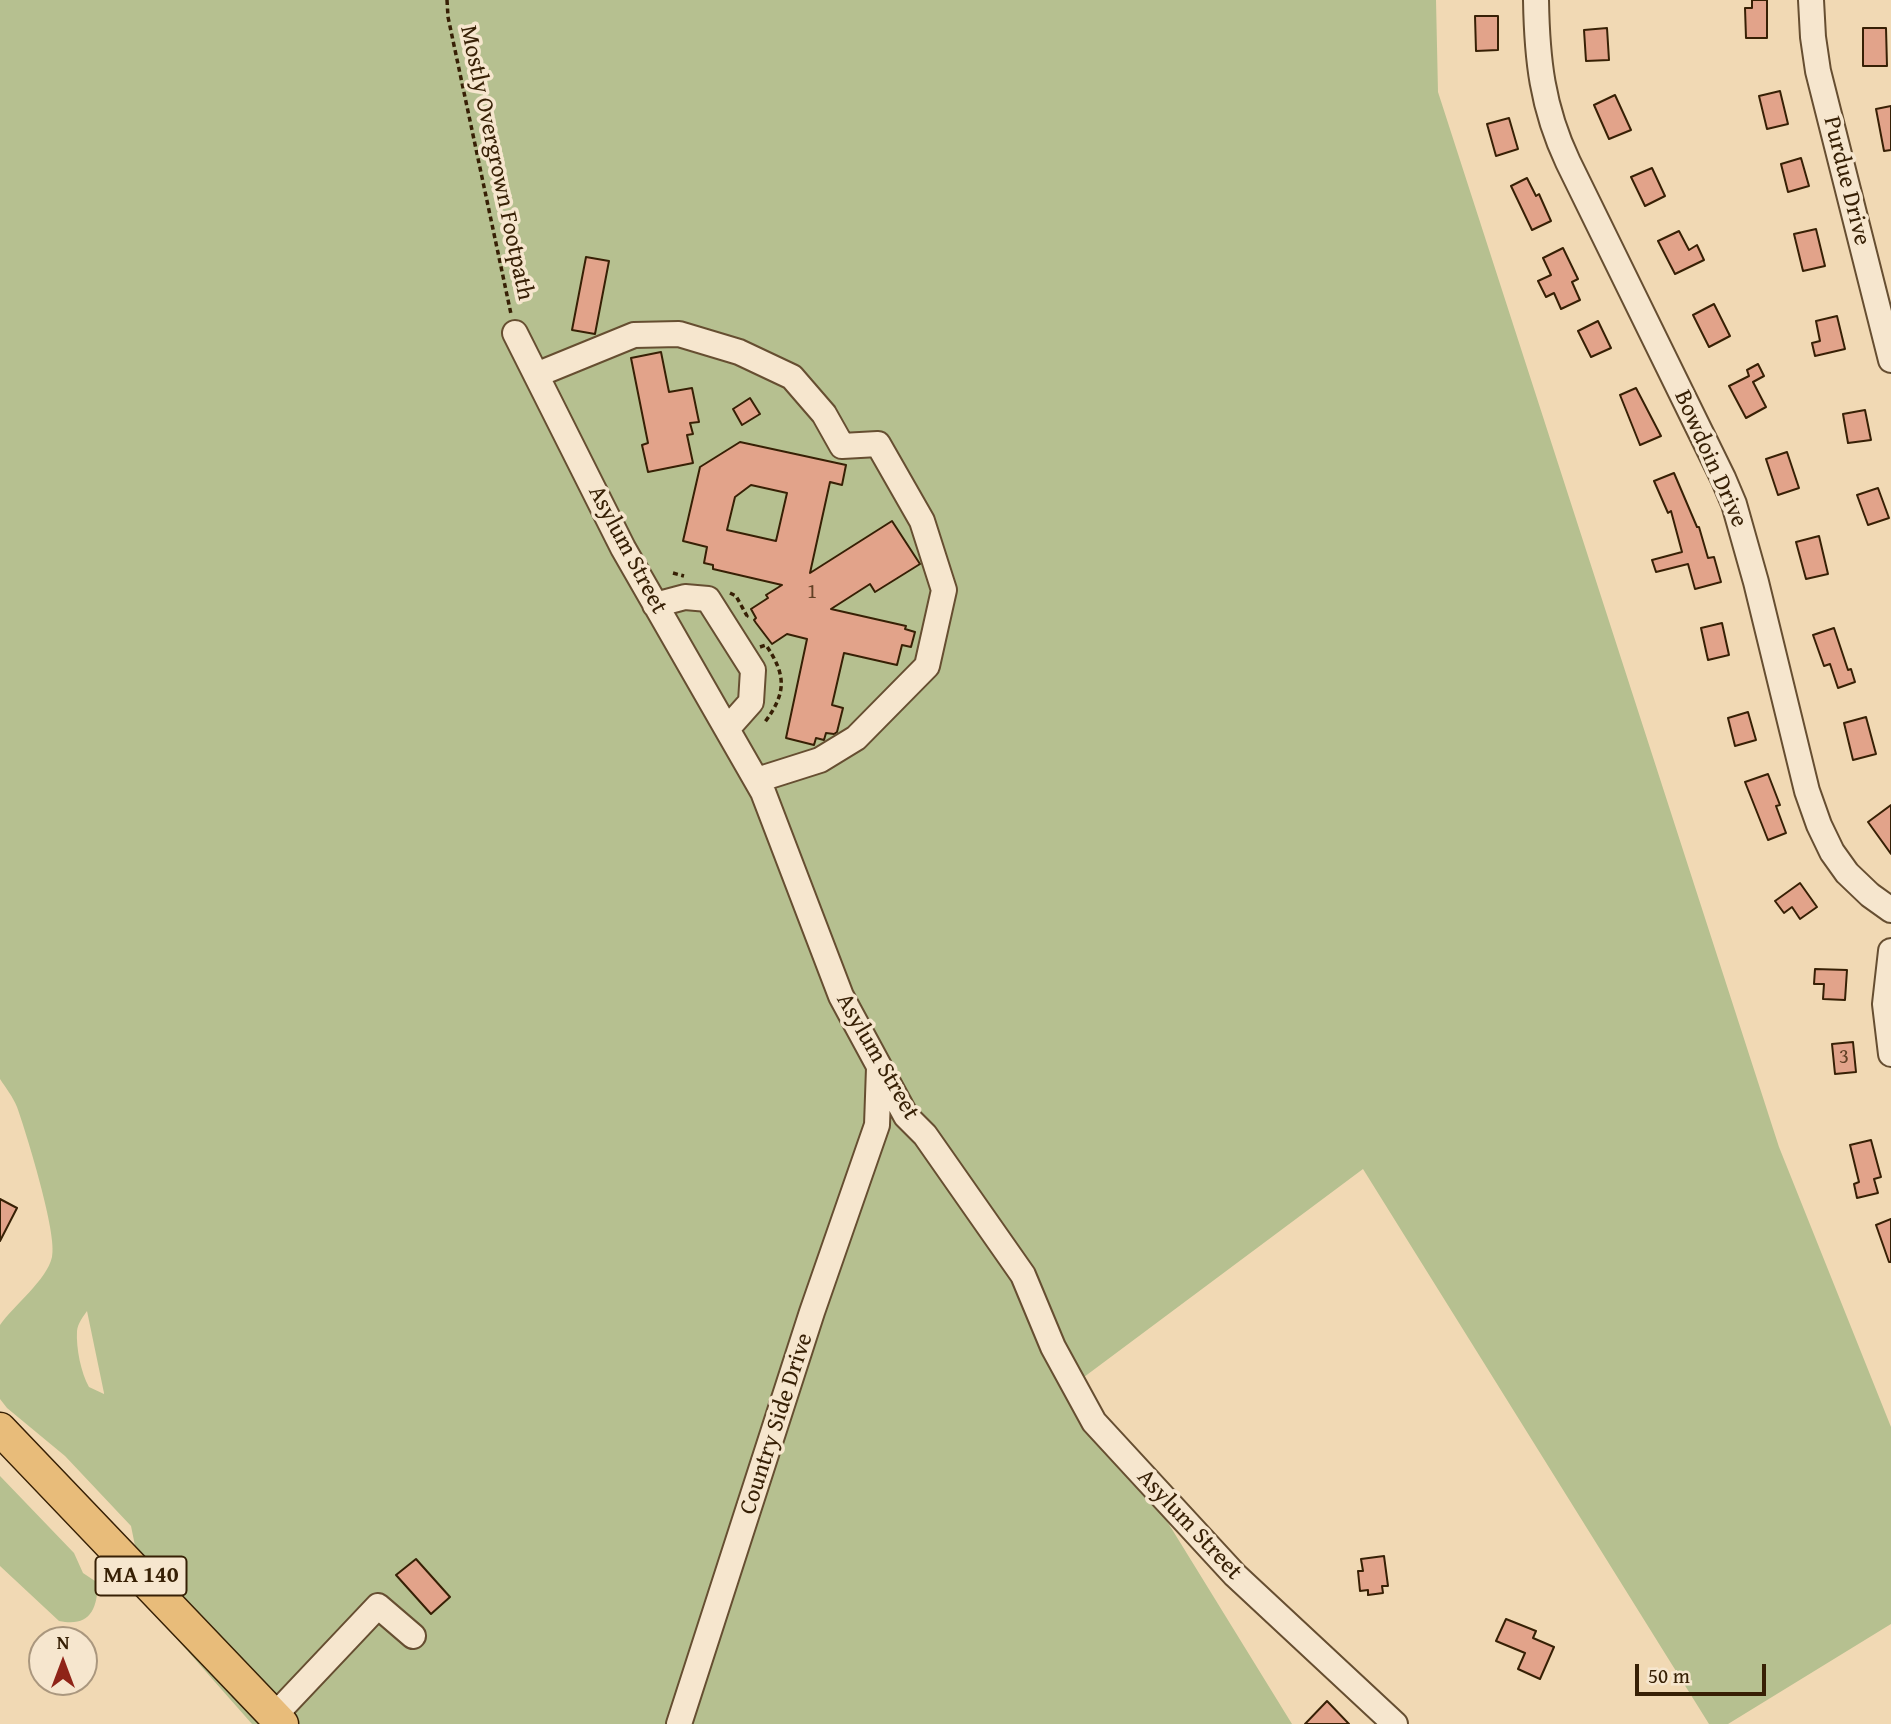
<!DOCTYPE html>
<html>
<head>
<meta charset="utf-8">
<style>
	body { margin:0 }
	#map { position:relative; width:1891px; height:1724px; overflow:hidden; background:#f1d9b4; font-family:"Gentium Book Plus",serif }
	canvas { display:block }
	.north { position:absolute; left:28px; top:1626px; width:70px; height:70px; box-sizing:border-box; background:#f6e6ce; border:2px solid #aa977e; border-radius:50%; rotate:0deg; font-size:19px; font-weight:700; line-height:28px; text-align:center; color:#372005 }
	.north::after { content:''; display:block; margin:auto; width:24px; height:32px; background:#8f2418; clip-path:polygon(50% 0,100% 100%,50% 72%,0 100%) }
	.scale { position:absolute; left:1635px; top:1664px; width:131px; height:32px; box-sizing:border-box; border:4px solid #372005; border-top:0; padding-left:9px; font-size:21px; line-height:24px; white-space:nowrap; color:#372005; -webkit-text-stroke:5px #f6e6ce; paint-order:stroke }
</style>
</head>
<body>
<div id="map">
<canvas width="1891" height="1724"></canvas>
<div class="north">N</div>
<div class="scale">50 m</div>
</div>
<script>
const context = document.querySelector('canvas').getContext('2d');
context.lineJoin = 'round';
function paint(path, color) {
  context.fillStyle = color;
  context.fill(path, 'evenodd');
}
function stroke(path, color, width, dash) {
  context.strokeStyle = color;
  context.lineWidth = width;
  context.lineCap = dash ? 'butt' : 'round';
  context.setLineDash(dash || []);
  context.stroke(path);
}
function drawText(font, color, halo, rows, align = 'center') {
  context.font = font + ' "Gentium Book Plus",serif';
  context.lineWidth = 7;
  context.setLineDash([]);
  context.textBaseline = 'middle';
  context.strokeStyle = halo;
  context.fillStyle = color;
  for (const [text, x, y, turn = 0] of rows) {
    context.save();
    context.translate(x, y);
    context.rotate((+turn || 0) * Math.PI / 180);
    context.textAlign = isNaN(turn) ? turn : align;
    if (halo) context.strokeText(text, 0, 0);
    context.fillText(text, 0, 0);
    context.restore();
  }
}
paint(new Path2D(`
	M0,0H1436L1438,92L1779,1147L1891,1427V1624L1728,1724H1709L1363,1169L1080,1380L1292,1724H252L147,1605L131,1526L65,1456L7,1408L0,1399V1325C14,1305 47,1280 52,1257C58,1235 26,1132 17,1107C13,1097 6,1088 0,1079ZM87,1311L104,1393V1394L89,1387C81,1373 76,1348 77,1331C78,1323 83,1317 87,1311Z
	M0,1476L74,1553L83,1573L98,1583C97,1611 89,1627 59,1621L0,1566Z`), '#b6c090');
const building = new Path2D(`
	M1752,0H1767V38H1746L1745,8H1752Z
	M1475,16H1498V50L1476,51Z
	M1607,28L1609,60L1586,61L1584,30Z
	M1863,28H1886L1887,66H1863Z
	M1780,91L1788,124L1767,129L1759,96Z
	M1615,95L1631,130L1609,139L1594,105Z
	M1891,106V150L1884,151L1876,109Z
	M1509,118L1518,149L1496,156L1487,124Z
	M1801,158L1809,186L1788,192L1781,164Z
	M1652,168L1665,196L1645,206L1631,177Z
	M1527,178L1536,196L1539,194L1551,221L1532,230L1511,186Z
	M1816,229L1825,266L1803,271L1794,234Z
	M1679,231L1689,250L1697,245L1704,260L1675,274L1658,241Z
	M1563,248L1578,279L1572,282L1580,300L1561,309L1554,293L1546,297L1538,281L1551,275L1543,258Z
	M586,257L609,261L595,334L572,330Z
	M1714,304L1730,336L1709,347L1693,315Z
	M1837,316L1845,349L1815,356L1812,343L1820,341L1816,321Z
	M1598,321L1611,348L1591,357L1578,331Z
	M661,352L669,392L692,388L699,422L690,423L693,434L687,435L693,463L648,472L642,445L648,443L631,358Z
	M1758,364L1764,376L1753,382L1766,407L1746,418L1729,386L1749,376L1747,370Z
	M1636,388L1661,436L1640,445L1620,395Z
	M750,398L760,414L742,425L733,409Z
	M1865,410L1871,440L1848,443L1843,414Z
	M740,442L846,465L842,485L830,482L810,573L892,521L920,564L875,592L870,584L831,609L906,626L905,629L915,632L911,647L902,645L897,665L844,653L832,705L843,708L837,732L834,734L826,733L824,740L816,738L814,745L786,738L807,639L787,634L772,644L756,623L754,620L756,618L751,609L768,598L766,595L782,585L713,569V565L704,563L707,547L683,541L700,467ZM751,485L787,493L776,541L727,530L735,497Z
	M1787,452L1799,488L1778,495L1766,459Z
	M1674,473L1697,527H1699L1708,558L1714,557L1721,582L1695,589L1688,564L1656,572L1652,560L1682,552L1671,511L1668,513L1654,481Z
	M1878,488L1889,518L1868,525L1857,495Z
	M1819,536L1828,574L1806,579L1796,542Z
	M1722,623L1729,655L1708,660L1701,628Z
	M1834,628L1848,670L1851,669L1855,682L1838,688L1830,664L1824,666L1813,635Z
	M1748,712L1756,740L1735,746L1728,718Z
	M1866,717L1876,754L1853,760L1844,723Z
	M1768,774L1780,805L1776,806L1786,833L1768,840L1745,782Z
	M1891,805V854L1868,822Z
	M1800,883L1817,907L1800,919L1792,907L1784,913L1775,901Z
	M1815,969L1847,970L1845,1000L1823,999L1824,984H1814Z
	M1853,1042L1856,1072L1835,1074L1832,1044Z
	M1871,1140L1881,1177L1874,1179L1878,1193L1857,1198L1854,1184L1859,1182L1850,1145Z
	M0,1199L17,1208L0,1241Z
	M1891,1219V1262H1889L1876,1225Z
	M1384,1556L1388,1586H1382L1383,1593L1368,1595V1590L1360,1591L1358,1571H1363L1361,1559Z
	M416,1559L450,1597L431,1614L396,1575Z
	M1506,1619L1536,1631L1533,1638L1554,1647L1540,1679L1518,1669L1525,1653L1496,1641Z
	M1327,1701L1349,1724H1305Z`);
paint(building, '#e2a38a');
stroke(building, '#372005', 2);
const minor = new Path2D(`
	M1536,0C1537,59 1542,107 1568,162L1723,478L1734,504L1756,582L1807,791L1819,825L1832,852L1847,873L1870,895L1891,910
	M1811,0L1813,37L1818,71L1891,360
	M515,333L623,548L763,792L841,996L906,1116L925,1135L1023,1275L1053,1347L1094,1422L1235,1575L1395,1724
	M536,375L634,335L679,334L739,352L792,377L824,414L842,446L878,444L922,521L944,590L927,666L856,738L820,760L757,780
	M655,605L685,597L708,599L753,670L751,702L727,729
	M1891,951L1885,1004L1891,1054
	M274,1716L378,1606L413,1636
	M679,1724L812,1312L877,1125L879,1068`);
const major = new Path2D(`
	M0,1429L282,1724`);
stroke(minor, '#664e31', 28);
stroke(major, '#372005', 35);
stroke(new Path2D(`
	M447,0L448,17L511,314
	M673,573L684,576
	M730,593L736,596L747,616L744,619
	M760,647L766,645C786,675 787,692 765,722`), '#372005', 3.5, [5, 3.5]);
stroke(minor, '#f6e6ce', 24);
stroke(major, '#e8bc7a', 32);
drawText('21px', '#624126', null, [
	["1",812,593],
	["3",1844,1058]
]);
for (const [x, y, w] of [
	[141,1576,91]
]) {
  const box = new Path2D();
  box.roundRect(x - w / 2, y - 19.5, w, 39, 5);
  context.fillStyle = '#f6e6ce';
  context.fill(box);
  stroke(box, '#372005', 2);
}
drawText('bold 23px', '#372005', null, [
	["MA 140",141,1576]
]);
drawText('24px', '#372005', '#f6e6ce', [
	["Mostly Overgrown Footpath",496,163,78],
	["Purdue Drive",1846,181,76],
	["Bowdoin Drive",1710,459,66],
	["Asylum Street",627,550,62],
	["Asylum Street",877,1057,60],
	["Country Side Drive",777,1424,-72],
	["Asylum Street",1189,1525,47]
]);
</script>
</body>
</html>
